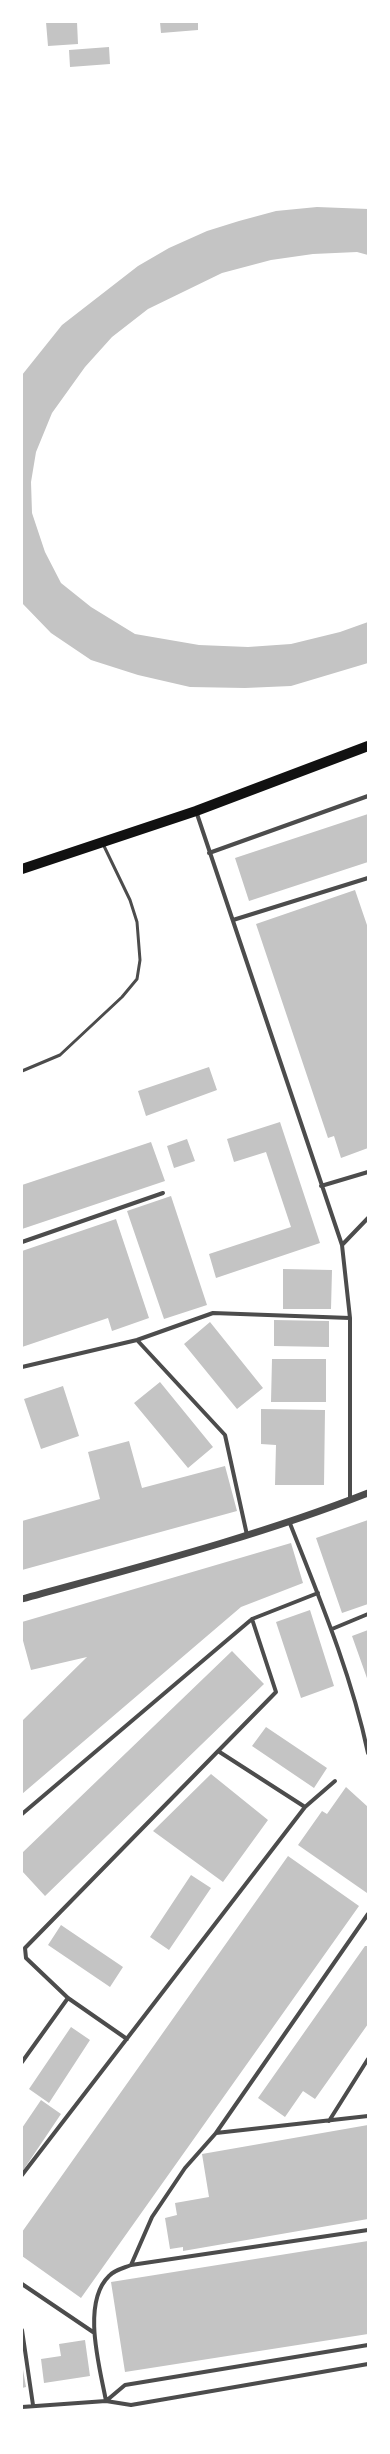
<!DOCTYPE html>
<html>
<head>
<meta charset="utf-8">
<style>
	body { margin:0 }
	#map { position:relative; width:390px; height:2454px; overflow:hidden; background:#fff; font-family:Lora,serif }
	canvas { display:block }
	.frame { position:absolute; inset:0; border:23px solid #fff; pointer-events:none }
</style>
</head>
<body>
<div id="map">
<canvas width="390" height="2454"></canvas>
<div class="frame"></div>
</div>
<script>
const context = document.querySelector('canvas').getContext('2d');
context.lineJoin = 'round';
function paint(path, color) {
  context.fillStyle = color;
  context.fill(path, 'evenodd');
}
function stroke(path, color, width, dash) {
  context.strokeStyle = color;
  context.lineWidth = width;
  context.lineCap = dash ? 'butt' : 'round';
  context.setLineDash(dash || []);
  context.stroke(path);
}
paint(new Path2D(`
	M46,22H77L78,44L48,46Z
	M160,22H198V30L161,33Z
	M109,47L110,64L70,67L69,50Z
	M317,207L368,209V255L357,252L313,254L271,260L222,273L148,309L112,337L85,367L52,413L36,452L31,482L32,513L45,552L61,583L91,607L135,634L199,645L248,647L291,644L340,632L368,622V663L291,686L245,688L190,687L138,675L91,660L51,633L22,603V375L62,325L138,266L169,248L207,231L239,221L276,211Z
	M368,814V862L249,901L235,858Z
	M355,890L368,928V1148L341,1158L334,1136L328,1138L256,924Z
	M209,1067L217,1090L146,1116L138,1091Z
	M280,1122L320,1243L216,1278L209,1254L291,1227L266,1152L234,1162L227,1139Z
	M187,1139L195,1161L174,1168L167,1146Z
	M151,1142L165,1181L22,1229V1185Z
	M171,1196L207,1305L164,1319L127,1211Z
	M116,1219L149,1318L112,1331L108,1318L22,1347V1251Z
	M283,1269L332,1270L331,1309H283Z
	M274,1320L329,1321V1347L274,1346Z
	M210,1322L263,1388L237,1409L184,1344Z
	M272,1359H326V1402H271Z
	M160,1382L213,1447L188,1468L134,1403Z
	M63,1386L79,1436L41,1449L24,1399Z
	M261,1409L325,1410L324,1485H275L276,1445L261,1444Z
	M129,1441L142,1488L225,1466L237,1511L22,1570V1521L100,1499L88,1452Z
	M368,1520V1604L342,1613L316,1538Z
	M291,1543L303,1583L241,1607L22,1794V1721L87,1657L31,1670L22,1637V1622Z
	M310,1610L334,1686L301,1698L276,1622Z
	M368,1630V1681L352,1636Z
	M232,1651L264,1684L45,1896L22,1871V1853Z
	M266,1727L327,1768L314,1788L252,1746Z
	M211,1774L268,1820L223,1882L153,1831Z
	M346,1787L368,1807L367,1893L298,1845L322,1811L327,1814Z
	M288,1856L359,1906L81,2298L22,2256V2232Z
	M191,1875L211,1888L169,1950L150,1937Z
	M61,1925L123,1967L110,1987L48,1945Z
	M365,1946H368V2024L315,2099L303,2091L285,2117L258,2098Z
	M71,2027L90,2040L49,2103L29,2089Z
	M41,2100L61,2114L22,2172V2128Z
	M368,2125V2219L183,2251V2247L170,2249L165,2218L177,2215L175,2203L209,2197L202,2154Z
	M368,2241V2334L125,2372L111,2282Z
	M85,2340L90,2376L44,2383L41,2359L61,2356L59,2344Z
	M22,2364L26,2387L22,2388Z`), '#c4c4c4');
stroke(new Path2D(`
	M22,1071L60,1055L122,997L137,979L140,960L137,922L130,900L103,844`), '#4c4c4c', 3);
stroke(new Path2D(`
	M196,811L342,1245L350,1318V1500
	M209,853L368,796
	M233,920L368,878
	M321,1186L368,1172
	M22,1242L163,1193
	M342,1245L368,1218
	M137,1340L225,1435L247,1535
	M22,1367L137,1340L213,1313L350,1318
	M289,1521C319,1597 351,1673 368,1753
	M332,1629L368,1614
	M218,1751L305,1807
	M22,1814L252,1619L318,1593
	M127,2039L68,1998L26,1958L25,1948L276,1692L252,1619
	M22,2062L68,1998
	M329,2121L368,2059
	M216,2133L368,2116
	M22,2175L305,1807L335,1781
	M131,2265L152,2217L185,2168L216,2133L368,1914
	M22,2284L93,2332
	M22,2330L33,2405
	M106,2401C100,2368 81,2303 109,2276C114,2270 124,2268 131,2265L368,2230
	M106,2401L125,2385L368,2345
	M22,2407L106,2401L131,2405L368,2364`), '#4c4c4c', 4);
stroke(new Path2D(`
	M22,1599C138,1567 256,1537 368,1493`), '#4c4c4c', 7);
stroke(new Path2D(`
	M22,869L196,811L368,746`), '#111', 10);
</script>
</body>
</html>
